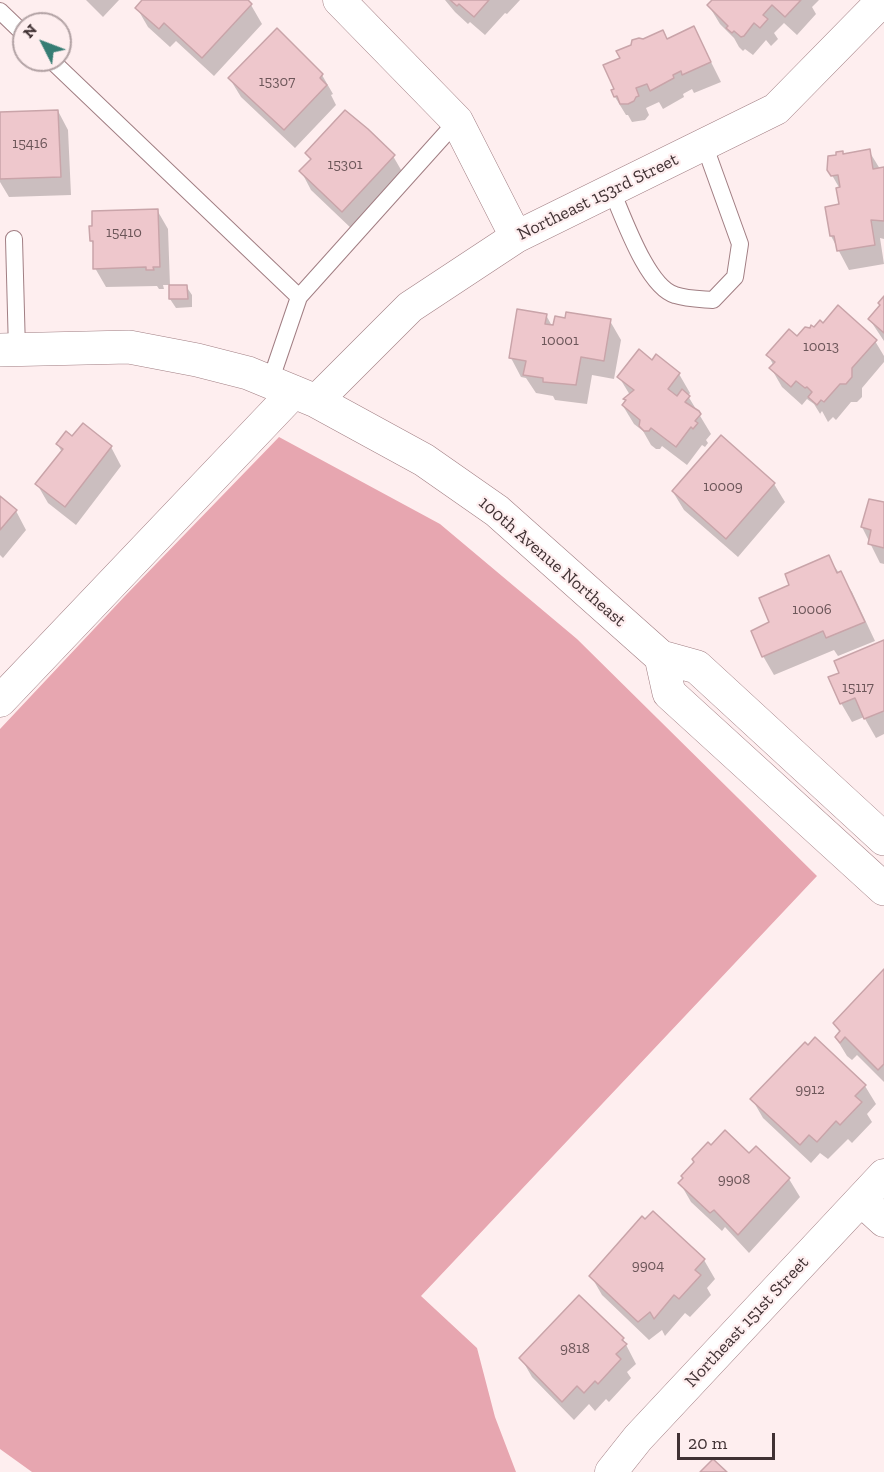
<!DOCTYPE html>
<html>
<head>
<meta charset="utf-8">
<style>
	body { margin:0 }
	#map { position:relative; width:884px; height:1472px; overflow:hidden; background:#feeeef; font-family:"Zilla Slab",serif }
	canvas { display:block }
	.north { position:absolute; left:12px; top:12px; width:60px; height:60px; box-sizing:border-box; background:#feeeef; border:2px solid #b2a2a4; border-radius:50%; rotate:312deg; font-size:16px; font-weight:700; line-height:24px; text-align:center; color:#403133 }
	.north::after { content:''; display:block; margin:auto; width:21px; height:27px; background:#367d74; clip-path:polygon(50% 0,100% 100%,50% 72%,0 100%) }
	.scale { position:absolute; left:677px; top:1433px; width:98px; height:27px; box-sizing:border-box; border:3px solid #403133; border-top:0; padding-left:8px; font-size:18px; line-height:21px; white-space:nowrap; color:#403133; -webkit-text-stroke:4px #feeeef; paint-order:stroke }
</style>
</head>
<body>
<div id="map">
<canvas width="884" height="1472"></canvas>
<div class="north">N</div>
<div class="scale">20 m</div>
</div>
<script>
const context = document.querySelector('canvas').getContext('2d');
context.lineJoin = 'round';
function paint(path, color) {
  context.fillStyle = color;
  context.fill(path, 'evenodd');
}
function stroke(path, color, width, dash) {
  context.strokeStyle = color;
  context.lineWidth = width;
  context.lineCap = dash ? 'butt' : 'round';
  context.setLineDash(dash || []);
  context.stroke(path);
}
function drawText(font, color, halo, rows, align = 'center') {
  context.font = font + ' "Zilla Slab",serif';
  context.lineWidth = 4.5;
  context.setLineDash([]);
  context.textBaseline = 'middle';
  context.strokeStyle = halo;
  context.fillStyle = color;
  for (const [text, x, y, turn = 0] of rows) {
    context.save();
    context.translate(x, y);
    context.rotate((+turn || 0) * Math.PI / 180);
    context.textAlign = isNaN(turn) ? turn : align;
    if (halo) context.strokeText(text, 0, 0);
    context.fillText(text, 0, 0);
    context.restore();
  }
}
paint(new Path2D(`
	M279,437L440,524L577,639L817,876L421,1296L477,1348L495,1417L516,1472H32L0,1449V729L125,596Z`), '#e7a6b0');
paint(new Path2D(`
	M86,0H119L103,17Z
	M144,0H245L251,5L262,24L214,76L176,41L170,47L148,27L137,8Z
	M445,0H520L507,14L505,13L485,35L470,22L468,24L455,12Z
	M714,0H819L812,7L816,14L797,35L784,23L774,33L778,39L771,46L766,40L753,55L745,49L743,51L739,47L734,38L720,24L709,6Z
	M694,28L721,82L694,93L692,89L683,94L684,97L663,109L659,102L646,108L649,115L645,120L632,122L628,115H626L615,97L667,41Z
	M322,75L333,94L331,95L336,105L295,148L241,97L230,79Z
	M58,111L68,130L71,195L9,197L0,182V113Z
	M869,151L880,169H884V239L880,238L884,264L849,270L831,236L841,205L840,189L829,170L842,152L844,155Z
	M307,153L393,156L404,175L353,230L311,190L301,171L311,160Z
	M157,210L168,229L170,286H186L192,295V307L176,308L170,299V285H163L164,289H159L157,286L106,287L95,268L94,246L91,240Z
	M884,298V341L870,320L881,306Z
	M546,315L552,326L566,319L610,321L621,340L614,379L592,375L587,404L555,400L553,396L536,393L526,378L521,377L511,358Z
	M797,338L875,341L884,356V362L862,388V397L857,402H851L836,420L833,417L828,422L822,411L820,414L822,417L814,404L807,399L802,405L782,387L771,368L774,366L768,355Z
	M656,356L679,374L690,393L688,396L711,434L706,440L708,443L705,447L702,445L687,465L662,446L660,449H656L651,445L643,431L634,424L623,406L627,401L625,399L630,395L619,377L652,362Z
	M73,438L111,447L121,466L76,525L48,503L37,484L62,452L57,444Z
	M774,484L785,502L738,557L684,510L673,492Z
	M0,498L16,511L26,530L3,558L0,555Z
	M884,505V564L880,563L862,527Z
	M828,557L852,592L875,641L838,656L834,650L774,675L763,656L771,623L791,585Z
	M884,641V734L876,738L864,717L852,722L841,703V673Z
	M884,971V1082L857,1055L852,1060L847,1056L836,1038L840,1033L835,1023Z
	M865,1086L876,1104L867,1114L872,1122L852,1143L848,1139L828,1159L820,1153L811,1163L763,1118L752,1099Z
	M711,1147L749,1155L789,1179L800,1197L749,1253L725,1227L722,1231L691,1202L680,1183L695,1163Z
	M704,1260L715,1279L707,1288L711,1295L690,1317L685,1313L665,1336L662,1330L649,1340L602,1295L591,1276Z
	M579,1297L623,1339L636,1364L627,1372L631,1378L609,1402L606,1399L595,1411L589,1404L574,1420L532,1377L521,1358Z`), '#0003');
const building = new Path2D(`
	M142,0H248L252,4L202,58L164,23L159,29L135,8Z
	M450,0H489L474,17L459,4L457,6Z
	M712,0H801L785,17L772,5L763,15L768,19L760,28L754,23L744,36L741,37L734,31L732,33L726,28L728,26L707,5Z
	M694,26L711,62L682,75L681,71L673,75L674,78L650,91L647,84L636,88L639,96L636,97L634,101L628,104H620L617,96L614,97L611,90L614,89L603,65L620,58L616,51L631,45L632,40L639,38L643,39L663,30L667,39Z
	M277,28L323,74L320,78L327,85L284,130L228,78Z
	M58,110L61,177L0,179V112Z
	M345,110L368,129L395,155L342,212L299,171L311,159L305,153Z
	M870,149L873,169L884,167V221L871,220L875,245L837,251L834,236H830L825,207L839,204L836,188L840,187L838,175L831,176L827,170L828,156L836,155V152L843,151V154Z
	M158,209L160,267H153L154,270H146V267L93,269V241H90L89,226H92V211Z
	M169,285H187L188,299H169Z
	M884,296V333L868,319L880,305L878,303Z
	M838,305L877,340L852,368V377L846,384H840L824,402L821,400L817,405L808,397L812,392L807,387L805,388L796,381L791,387L769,368L775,362L766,355L789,329L797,336L805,327L810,328L811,325L814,327L820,320L823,323Z
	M517,309L547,314L545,324L553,325L555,316L565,318L566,312L611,319L604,361L581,357L576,385L543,382V378L523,375L526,361L509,358Z
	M639,349L652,360L656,354L680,373L668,389L677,396L682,389L690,396L685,402L699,411L701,414L695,421L698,423L693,429L691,427L676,447L651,428L649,431H644L639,426L640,420L622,405L626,400L623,399L634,390L617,377Z
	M83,423L112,446L65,507L35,484L63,449L56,444L66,431L72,436Z
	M721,435L775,483L726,539L672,491Z
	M0,496L17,510L0,530Z
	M869,499L884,502V548L868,544L871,530L861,527Z
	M829,555L837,573L841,571L865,622L826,638L823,631L762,657L751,631L769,622L759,598L789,585L785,574Z
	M884,640V711L864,719L855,698L840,704L828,677L839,673L834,661Z
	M884,969V1064L878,1070L845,1037L840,1043L835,1037L840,1031L833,1023Z
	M815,1037L866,1085L855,1096L862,1102L840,1125L836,1121L817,1142L809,1135L800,1145L750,1099L805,1042L808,1045Z
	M725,1130L749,1153L756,1146L790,1178L738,1235L714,1210L710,1213L678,1183L683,1178L681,1176L694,1162L692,1159L708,1142L711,1145Z
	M653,1211L705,1259L695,1270L701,1275L679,1299L674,1295L654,1319L650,1312L638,1322L589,1276L642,1216L645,1219Z
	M579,1295L624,1338L622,1340L627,1344L616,1354L621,1359L598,1384L595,1381L584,1393L577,1386L562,1402L519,1358Z
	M713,1459L727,1472H700Z`);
paint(building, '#eec7cc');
stroke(building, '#c9a4a9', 1.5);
const lane = new Path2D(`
	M0,11L24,34
	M51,60L299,297
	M611,189C623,216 647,287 675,295C687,299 701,299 713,300L735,277L740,244L704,144
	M14,239L17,350
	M270,382L299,297L457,121`);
const street = new Path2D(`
	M339,0L457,121L516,237
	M316,401L410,307L516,237L776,109L883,0
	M0,701L294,392
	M861,1200L884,1221
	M611,1472L638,1438L884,1175`);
const secondary = new Path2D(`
	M0,350L129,347L197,360L248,373L316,401L424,460L497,511L661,657L697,667L884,839
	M661,657L669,693L884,889`);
stroke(lane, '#a17e83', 18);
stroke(street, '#a17e83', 33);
stroke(secondary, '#a17e83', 34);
stroke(lane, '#fff', 16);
stroke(street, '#fff', 32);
stroke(secondary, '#fff', 33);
drawText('15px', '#6c5659', null, [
	["15307",277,82],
	["15416",30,144],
	["15301",345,165],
	["15410",124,233],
	["10001",560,341],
	["10013",821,347],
	["10009",723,487],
	["10006",812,610],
	["15117",858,688],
	["9912",810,1090],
	["9908",734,1180],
	["9904",648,1266],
	["9818",575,1349]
]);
drawText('18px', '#403133', '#feeeef', [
	["Northeast 153rd Street",598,197,-26],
	["100th Avenue Northeast",552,562,41],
	["Northeast 151st Street",747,1322,-47]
]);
</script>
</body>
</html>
